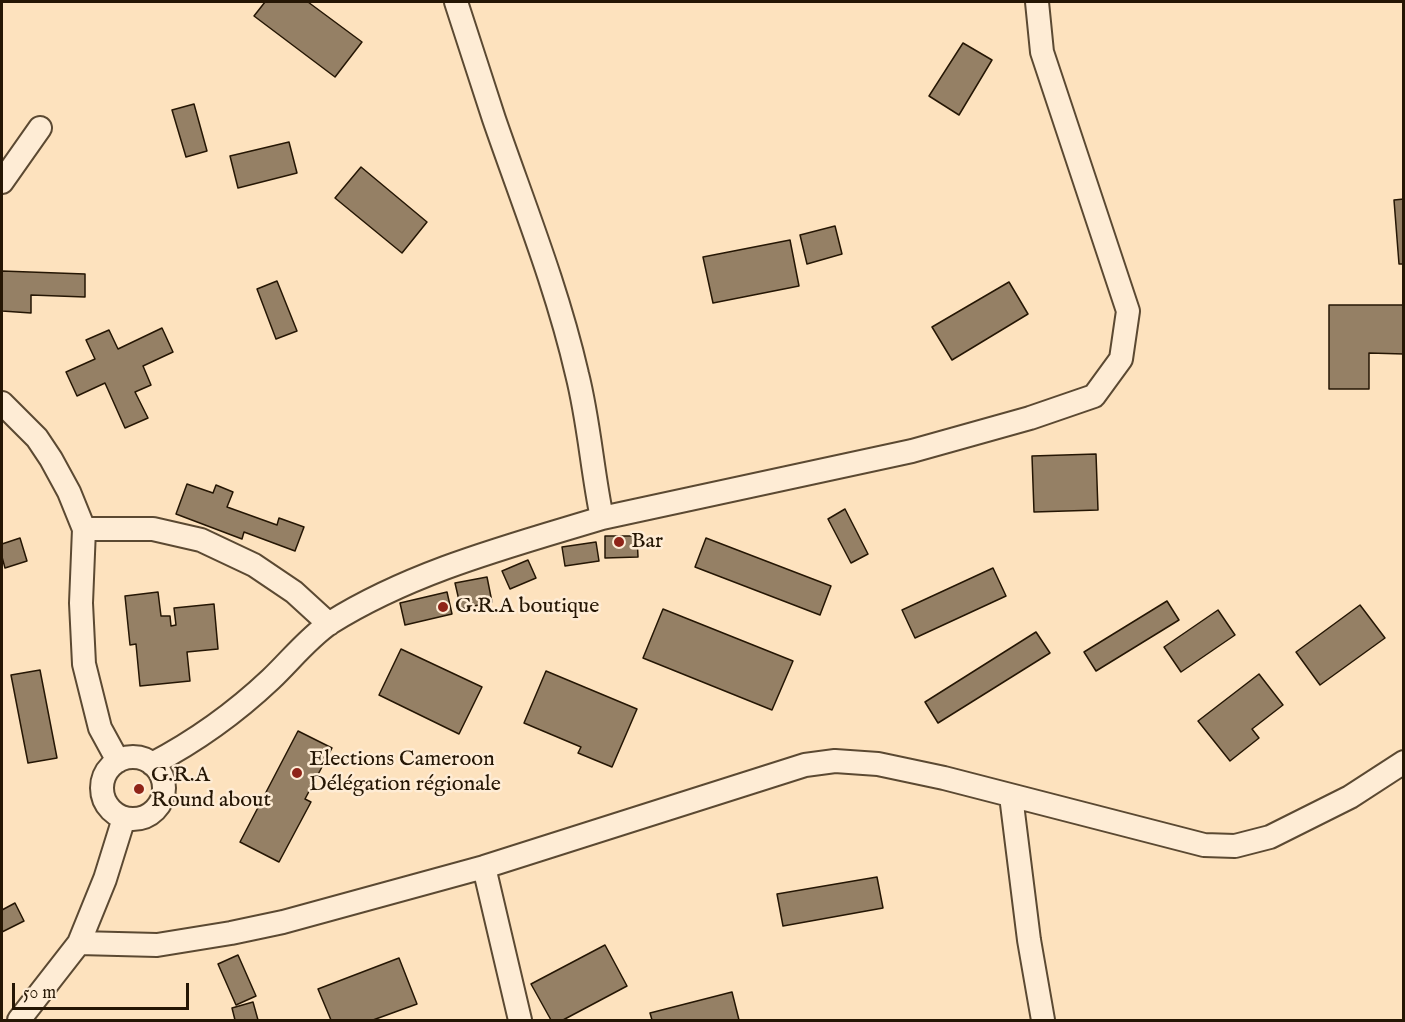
<!DOCTYPE html>
<html>
<head>
<meta charset="utf-8">
<style>
	body { margin:0 }
	#map { position:relative; width:1405px; height:1022px; overflow:hidden; background:#fde2be; font-family:"IM FELL English",serif }
	canvas { display:block }
	.frame { position:absolute; inset:0; border:3px solid #251604; pointer-events:none }
	.scale { position:absolute; left:12px; top:983px; width:177px; height:27px; box-sizing:border-box; border:3px solid #251604; border-top:0; padding-left:8px; font-size:18px; line-height:21px; white-space:nowrap; color:#251604; -webkit-text-stroke:4px #feecd5; paint-order:stroke }
</style>
</head>
<body>
<div id="map">
<canvas width="1405" height="1022"></canvas>
<div class="frame"></div>
<div class="scale">50 m</div>
</div>
<script>
const context = document.querySelector('canvas').getContext('2d');
context.lineJoin = 'round';
function paint(path, color) {
  context.fillStyle = color;
  context.fill(path, 'evenodd');
}
function stroke(path, color, width, dash) {
  context.strokeStyle = color;
  context.lineWidth = width;
  context.lineCap = dash ? 'butt' : 'round';
  context.setLineDash(dash || []);
  context.stroke(path);
}
function drawText(font, color, halo, rows, align = 'center') {
  context.font = font + ' "IM FELL English",serif';
  context.lineWidth = 5;
  context.setLineDash([]);
  context.textBaseline = 'middle';
  context.strokeStyle = halo;
  context.fillStyle = color;
  for (const [text, x, y, turn = 0] of rows) {
    context.save();
    context.translate(x, y);
    context.rotate((+turn || 0) * Math.PI / 180);
    context.textAlign = isNaN(turn) ? turn : align;
    if (halo) context.strokeText(text, 0, 0);
    context.fillText(text, 0, 0);
    context.restore();
  }
}
const building = new Path2D(`
	M265,2H308L362,42L335,77L254,16Z
	M963,43L992,60L959,115L929,96Z
	M194,104L207,151L186,157L172,110Z
	M289,142L297,173L238,188L230,156Z
	M361,167L427,222L402,253L335,198Z
	M1404,199V264H1399L1394,200Z
	M835,226L842,254L807,264L800,235Z
	M790,240L799,286L713,303L703,257Z
	M2,271L85,274V297L31,295V313L2,311Z
	M277,281L297,331L276,339L257,289Z
	M1009,282L1028,314L952,360L932,327Z
	M1329,305H1404V354L1369,353V389H1329Z
	M162,328L173,352L143,366L151,385L135,392L148,418L125,428L105,383L77,396L66,372L95,359L86,340L109,330L118,349Z
	M1096,454L1098,510L1034,512L1032,456Z
	M187,484L213,493L216,485L233,492L227,507L277,525L279,518L304,527L295,551L244,532L242,539L176,514Z
	M845,509L868,554L851,563L828,519Z
	M605,536H637L638,557L605,558Z
	M20,538L27,561L5,568L2,557V544Z
	M706,538L831,586L820,615L695,567Z
	M596,542L599,561L565,566L562,547Z
	M528,560L536,578L510,589L502,571Z
	M993,568L1006,596L915,638L902,610Z
	M487,577L492,602L461,609L455,583Z
	M158,592L161,616H170L171,626L176,625L174,608L214,604L218,649L187,652L190,681L140,686L136,644L130,645L125,596Z
	M447,592L452,614L405,625L400,603Z
	M1167,601L1179,620L1096,671L1084,652Z
	M1360,605L1385,638L1320,685L1296,652Z
	M663,609L793,661L772,710L643,658Z
	M1218,610L1235,635L1181,672L1164,647Z
	M1036,632L1050,653L938,723L925,702Z
	M401,649L482,687L459,734L379,695Z
	M40,670L57,758L28,763L11,675Z
	M546,671L637,709L612,767L578,753L581,747L524,723Z
	M1259,674L1283,705L1252,729L1259,738L1230,761L1198,721Z
	M298,731L332,748L305,799L311,802L279,862L240,842Z
	M877,877L883,908L783,926L777,894Z
	M15,903L24,921L2,932V910Z
	M605,945L627,986L563,1020H551L531,984Z
	M238,955L256,996L236,1005L218,964Z
	M399,958L417,1004L373,1020H331L318,989Z
	M732,992L739,1020H652L650,1013Z
	M253,1002L258,1020H235L232,1008Z`);
paint(building, '#958065');
stroke(building, '#251604', 1.5);
const minor = new Path2D(`
	M2,182L40,128
	M2,403L37,438L51,459L69,492L84,529L81,603L84,664L100,728L118,761
	M602,518L912,451L1030,418L1094,396L1121,359L1128,311L1042,52L1037,2
	M84,529H153L201,540L254,565L294,592L329,624
	M102 788a31 31 0 1 1 62 0a31 31 0 1 1-62 0Z
	M152,764C196,741 235,713 271,679C290,661 308,638 330,623C413,571 510,546 602,518C592,470 589,421 577,374C557,287 523,203 494,119C481,80 469,41 456,2
	M1011,796L1029,940L1043,1020
	M484,867L520,1020
	M79,943L157,945L231,933L283,922L484,867L805,765L835,761L878,764L944,778L1204,845L1235,846L1270,837L1350,797L1404,762
	M19,1020L79,943L105,879L124,818`);
stroke(minor, '#5b4932', 26);
stroke(minor, '#feecd5', 22);
for (const [x, y, r, color] of [
	[619,542,6,"#8f2418"],
	[443,607,6,"#8f2418"],
	[297,773,6,"#8f2418"],
	[139,789,6,"#8f2418"]
]) {
  const dot = new Path2D();
  dot.arc(x, y, r, 0, 2 * Math.PI);
  context.fillStyle = color;
  context.fill(dot);
  stroke(dot, '#feecd5', 2);
}
drawText('22px', '#251604', '#feecd5', [
	["Bar",631,542],
	["G.R.A boutique",455,607],
	["Elections Cameroon",309,760],
	["Délégation régionale",309,785],
	["G.R.A",151,776],
	["Round about",151,801]
], 'left');
</script>
</body>
</html>
